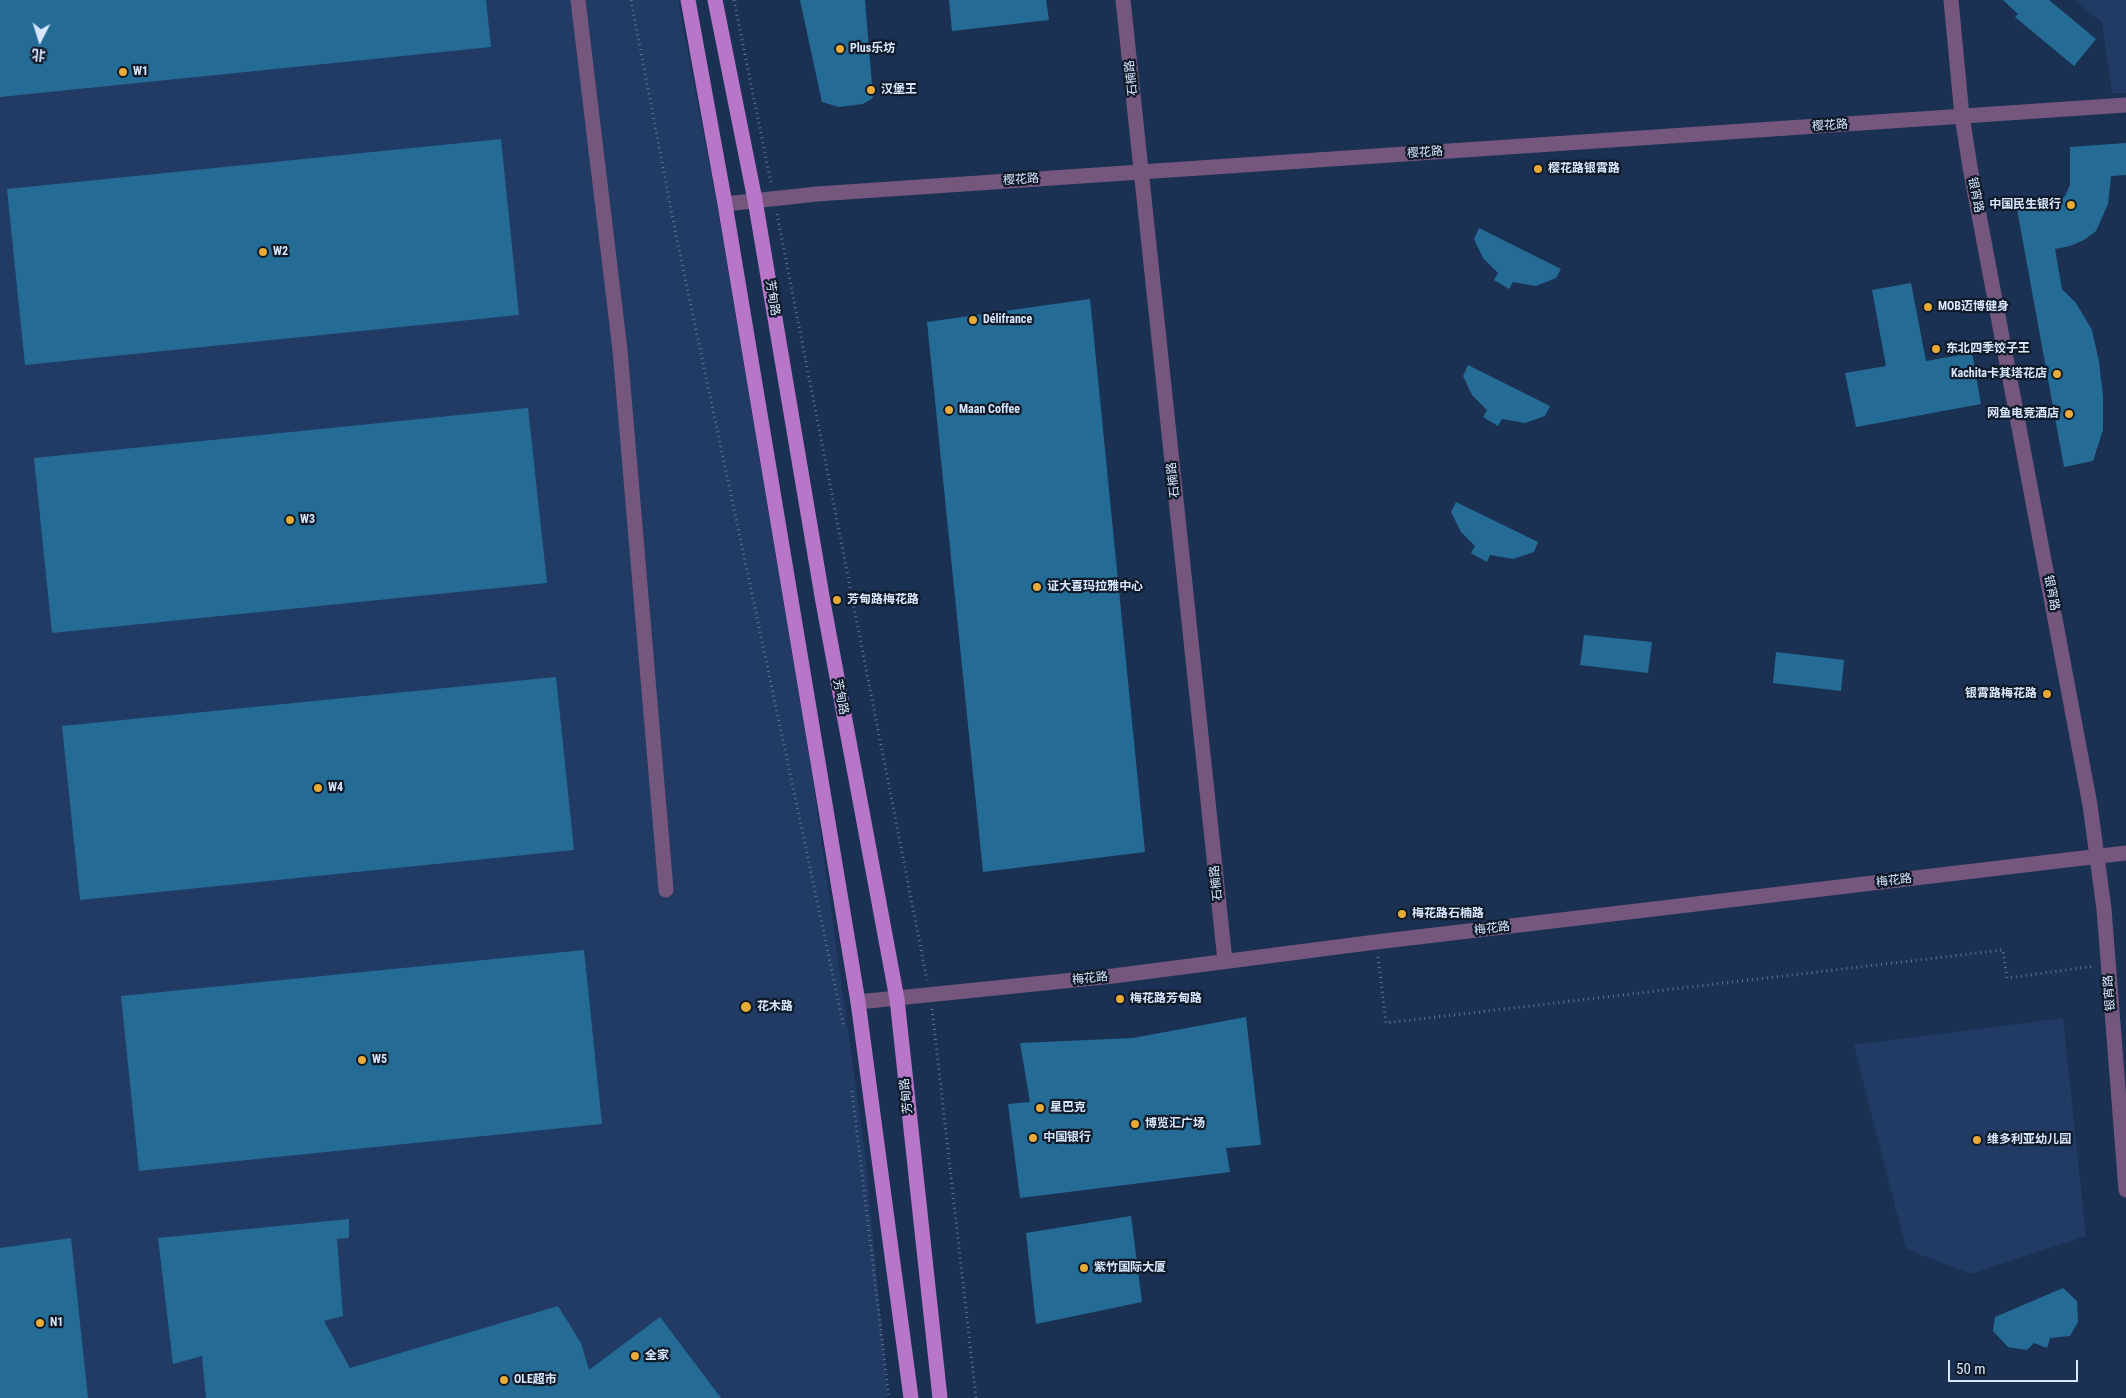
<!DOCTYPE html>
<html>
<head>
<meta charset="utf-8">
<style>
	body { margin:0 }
	#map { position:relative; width:2126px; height:1398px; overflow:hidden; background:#1b3154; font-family:"Roboto Condensed","Noto Sans SC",sans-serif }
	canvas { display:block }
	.north { position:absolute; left:15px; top:15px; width:50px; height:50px; -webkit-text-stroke:4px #0f1a29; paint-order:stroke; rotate:185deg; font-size:14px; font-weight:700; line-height:20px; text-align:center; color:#d8e7fe }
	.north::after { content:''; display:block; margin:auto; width:18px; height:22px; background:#d8e7fe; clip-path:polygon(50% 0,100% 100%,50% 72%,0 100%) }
	.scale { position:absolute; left:1948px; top:1360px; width:130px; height:22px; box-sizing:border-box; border:2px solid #d8e7fe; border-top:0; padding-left:6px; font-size:15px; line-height:18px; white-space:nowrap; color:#d8e7fe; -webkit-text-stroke:4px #0f1a29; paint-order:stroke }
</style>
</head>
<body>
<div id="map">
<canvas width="2126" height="1398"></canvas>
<div class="north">北</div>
<div class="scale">50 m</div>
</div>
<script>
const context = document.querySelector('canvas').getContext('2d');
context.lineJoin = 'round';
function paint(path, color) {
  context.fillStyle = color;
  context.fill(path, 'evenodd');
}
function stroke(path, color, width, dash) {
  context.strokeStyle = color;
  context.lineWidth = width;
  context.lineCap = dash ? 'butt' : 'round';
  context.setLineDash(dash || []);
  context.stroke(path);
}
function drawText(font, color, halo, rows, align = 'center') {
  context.font = font + ' "Roboto Condensed","Noto Sans SC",sans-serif';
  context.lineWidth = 4.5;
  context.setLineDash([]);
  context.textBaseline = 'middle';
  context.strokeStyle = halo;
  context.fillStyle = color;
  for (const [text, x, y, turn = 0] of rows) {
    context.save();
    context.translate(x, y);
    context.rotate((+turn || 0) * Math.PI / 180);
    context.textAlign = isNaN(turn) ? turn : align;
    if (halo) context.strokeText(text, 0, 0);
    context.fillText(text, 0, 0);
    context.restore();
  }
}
paint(new Path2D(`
	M0,0H678L776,516L865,1152L888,1398H0Z
	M2074,0H2126V93H2112L2102,22Z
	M2063,1018L2086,1236L1971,1274L1906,1249L1854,1045Z`), '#213b65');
paint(new Path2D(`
	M0,0H486L491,47L0,97Z
	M800,0H865L873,98L863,104L839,107L822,102Z
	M949,0H1046L1049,20L952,31Z
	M2003,0H2049L2096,39L2074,66L2015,17L2018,14Z
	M501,139L519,315L25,365L7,189Z
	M2126,143V175L2111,176L2108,204L2096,231L2084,240L2070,246L2055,249L2062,289L2076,303L2092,330L2099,362L2103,396V430L2093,461L2064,467L2017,209L2044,207L2058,203L2065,196L2070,185V147Z
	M1479,228L1561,269L1556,278L1536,286L1513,282L1509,289L1494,280L1498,273L1483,258L1474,239Z
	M1911,283L1926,361L1972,353L1981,404L1856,427L1845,373L1886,366L1872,290Z
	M1090,299L1145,852L983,872L927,322Z
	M1468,365L1550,406L1545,416L1525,423L1502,419L1498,426L1483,417L1487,410L1472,395L1463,376Z
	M528,408L547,583L52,633L34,458Z
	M1456,502L1538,542L1534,552L1513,559L1490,555L1487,562L1471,553L1475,546L1461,532L1451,512Z
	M1584,635L1652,642L1648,673L1580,665Z
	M1776,652L1844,660L1841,691L1773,683Z
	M556,677L574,850L80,900L62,726Z
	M584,950L602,1124L139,1171L121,996Z
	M1246,1017L1261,1145L1226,1148L1230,1172L1020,1198L1008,1104L1030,1102L1020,1043L1133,1038Z
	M1131,1216L1142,1302L1036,1324L1026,1233Z
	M349,1219V1238L337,1239L343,1316L324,1321L350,1368L558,1306L581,1343L589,1370L660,1317L721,1398H206L202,1356L173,1364L158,1238Z
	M71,1238L88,1398H0V1248Z
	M2063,1288L2077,1301L2078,1322L2070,1336L2050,1338L2047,1348L2034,1343L2027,1350L2008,1347L1993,1331L1995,1317Z`), '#246c96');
stroke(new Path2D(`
	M631,0L677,240L844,1028
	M734,0L771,183
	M777,214L927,980
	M1378,957L1386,1023L2003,950L2007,978L2095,966
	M932,1009L976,1398
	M852,1091L889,1398`), '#607392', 3, [1, 4]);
stroke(new Path2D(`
	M578,0L620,350L666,890
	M1123,0L1225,961
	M1951,0L1962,116L1970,167L2090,805L2104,909L2126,1190
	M725,204L817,194L2126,105
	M858,1002L1113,976L1376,942L2126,853`), '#75567d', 15);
stroke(new Path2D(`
	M688,0L725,204L858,1002L911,1398
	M715,0L755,200L823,602L897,999L940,1398`), '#b776c8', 15);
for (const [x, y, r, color] of [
	[840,49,5,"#e8ab37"],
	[123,72,5,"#e8ab37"],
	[871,90,5,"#e8ab37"],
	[1538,169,5,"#e8ab37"],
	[2071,205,5,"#e8ab37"],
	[263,252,5,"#e8ab37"],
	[1928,307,5,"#e8ab37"],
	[973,320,5,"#e8ab37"],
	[1936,349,5,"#e8ab37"],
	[2057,374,5,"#e8ab37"],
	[949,410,5,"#e8ab37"],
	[2069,414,5,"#e8ab37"],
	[290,520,5,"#e8ab37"],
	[1037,587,5,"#e8ab37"],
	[837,600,5,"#e8ab37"],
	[2047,694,5,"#e8ab37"],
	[318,788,5,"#e8ab37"],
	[1402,914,5,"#e8ab37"],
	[1120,999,5,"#e8ab37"],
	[746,1007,6,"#e8ab37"],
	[362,1060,5,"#e8ab37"],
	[1040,1108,5,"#e8ab37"],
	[1135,1124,5,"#e8ab37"],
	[1033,1138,5,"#e8ab37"],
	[1977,1140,5,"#e8ab37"],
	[1084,1268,5,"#e8ab37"],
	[40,1323,5,"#e8ab37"],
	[635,1356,5,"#e8ab37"],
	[504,1380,5,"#e8ab37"]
]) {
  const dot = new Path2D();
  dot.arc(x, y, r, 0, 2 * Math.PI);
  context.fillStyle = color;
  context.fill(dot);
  stroke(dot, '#0f1a29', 2);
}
drawText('bold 12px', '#d8e7fe', '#0f1a29', [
	["Plus乐坊",850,49],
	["W1",133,72],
	["汉堡王",881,90],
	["樱花路银霄路",1548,169],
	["中国民生银行",2061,205,"right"],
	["W2",273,252],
	["MOB迈博健身",1938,307],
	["Délifrance",983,320],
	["东北四季饺子王",1946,349],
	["Kachita卡其塔花店",2047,374,"right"],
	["Maan Coffee",959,410],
	["网鱼电竞酒店",2059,414,"right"],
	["W3",300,520],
	["证大喜玛拉雅中心",1047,587],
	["芳甸路梅花路",847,600],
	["银霄路梅花路",2037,694,"right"],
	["W4",328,788],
	["梅花路石楠路",1412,914],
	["梅花路芳甸路",1130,999],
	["花木路",757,1007],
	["W5",372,1060],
	["星巴克",1050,1108],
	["博览汇广场",1145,1124],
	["中国银行",1043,1138],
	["维多利亚幼儿园",1987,1140],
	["紫竹国际大厦",1094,1268],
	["N1",50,1323],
	["全家",645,1356],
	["OLE超市",514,1380]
], 'left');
drawText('12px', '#d8e7fe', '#0f1a29', [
	["石楠路",1132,78,-96],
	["樱花路",1830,126,-4],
	["樱花路",1425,153,-4],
	["樱花路",1021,180,-4],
	["银宵路",1975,195,79],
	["芳甸路",772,298,81],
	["石楠路",1174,480,-96],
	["银宵路",2051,593,79],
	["芳甸路",840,697,79],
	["梅花路",1894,881,-7],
	["石楠路",1217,883,-96],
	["梅花路",1492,929,-7],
	["梅花路",1090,979,-6],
	["银宵路",2110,993,-95],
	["芳甸路",907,1096,-96]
]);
</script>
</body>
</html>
